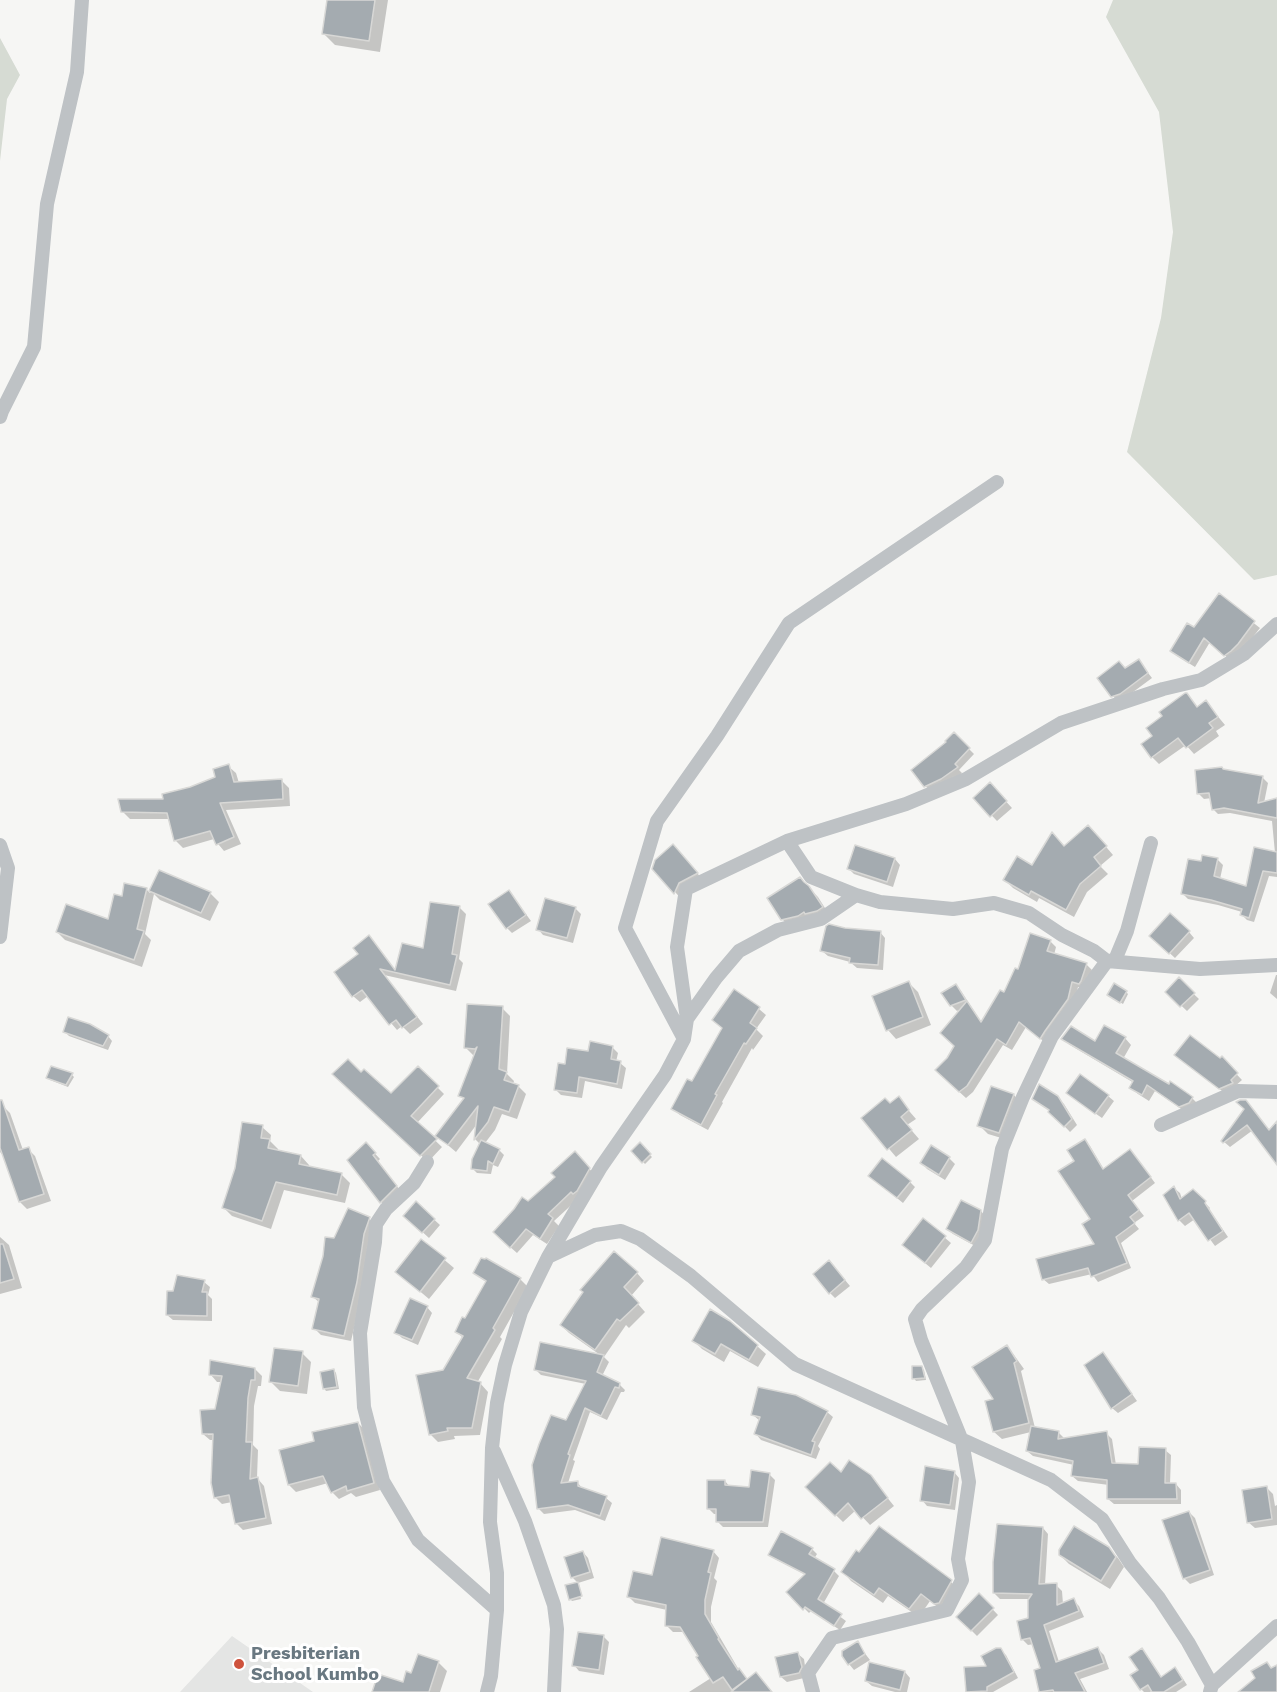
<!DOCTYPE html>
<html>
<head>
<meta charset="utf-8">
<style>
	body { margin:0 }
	canvas { display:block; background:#f6f6f4 }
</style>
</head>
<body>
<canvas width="1277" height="1692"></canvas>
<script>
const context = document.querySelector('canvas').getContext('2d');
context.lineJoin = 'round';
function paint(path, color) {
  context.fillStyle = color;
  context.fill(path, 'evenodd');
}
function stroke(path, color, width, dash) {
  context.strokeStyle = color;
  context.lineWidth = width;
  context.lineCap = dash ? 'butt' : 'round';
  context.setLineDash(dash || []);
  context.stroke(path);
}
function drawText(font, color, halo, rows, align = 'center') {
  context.font = font + ' "Work Sans",sans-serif';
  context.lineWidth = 6;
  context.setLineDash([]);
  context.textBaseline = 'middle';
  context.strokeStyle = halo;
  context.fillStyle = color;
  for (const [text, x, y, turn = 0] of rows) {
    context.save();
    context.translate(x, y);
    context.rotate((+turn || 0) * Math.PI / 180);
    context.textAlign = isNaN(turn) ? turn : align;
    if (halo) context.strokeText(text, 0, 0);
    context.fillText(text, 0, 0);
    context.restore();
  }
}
paint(new Path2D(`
	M232,1636L313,1692H180Z`), '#e4e5e4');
paint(new Path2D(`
	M1113,0H1277V575L1254,580L1127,452L1161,318L1173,232L1159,112L1106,17Z
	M0,38L20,75L7,99L0,161Z`), '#d6dbd3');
paint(new Path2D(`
	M329,0H388L380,52L335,45L324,34Z
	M1219,596L1260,628L1243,650L1230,660L1210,642L1195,667L1177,656L1172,651L1195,629Z
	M1139,661L1152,678L1125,698L1117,701L1113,696L1125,669Z
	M1186,694L1198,708L1206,702L1225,725L1216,731L1219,736L1194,754L1186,745L1159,764L1152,757L1155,736Z
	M954,734L974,754L959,770L962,773L947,785L931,791L925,786Z
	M228,766L236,773L239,783L282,781L289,788L290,806L226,810L241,844L224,851L214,839L183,848L175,840L170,819H130L122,811L165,801L217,778Z
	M1224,770L1263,778L1268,783L1264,803L1277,799V877L1269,876L1254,922L1247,920L1242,915V912L1218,905L1188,899L1183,894L1202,863L1217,859L1223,865L1220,879L1247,887L1275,853L1272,821L1230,813L1218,814L1213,809L1212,798L1204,799L1199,794Z
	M990,784L1012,808L997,821L975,798Z
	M1096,835L1113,855L1100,866L1108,874L1087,892L1074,917L1039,898L1037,902L1013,888L1005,880L1033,867L1065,848Z
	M681,855L705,882L683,901L654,868Z
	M895,859L900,865L893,887L854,874L849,869Z
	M160,872L210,893L219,902L210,921L160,900L154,894L145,934L151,940L142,967L65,940L57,932L109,921L123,898L146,889L150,893Z
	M800,879L818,897L830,916L791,928L782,919Z
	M509,891L531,921L512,933L507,928Z
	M459,907L466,914L459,959L463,963L456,991L384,975L423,1024L410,1034L402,1026L397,1030L368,996L360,1002L353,996L360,955L369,937L396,972L424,949Z
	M575,908L581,914L573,943L543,935L538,929Z
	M880,932L885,938L883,970L857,968L850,962L828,956L822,951Z
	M1189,932L1194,938L1175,958L1151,936Z
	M1050,941L1056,947L1054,955L1086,964L1092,970L1086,989L1078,987L1074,1005L1047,1044L1026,1027L1012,1050L1003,1045L973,1092L966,1098L943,1077L948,1059L956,1046L963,1008L957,1011L951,1005L955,986L961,991L982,1023L1005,994L1019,971Z
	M1276,975H1277V999L1270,993Z
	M1179,980L1199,999L1187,1011L1167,992Z
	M909,983L918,992L931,1025L896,1039L888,1030Z
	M734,991L759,1009L766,1015L756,1029L763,1036L753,1050L752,1048L722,1102L723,1103L708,1130L680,1115L673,1109L693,1083L723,1029Z
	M1126,992L1128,994L1123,1004L1111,997Z
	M502,1008L510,1016L507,1074L514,1081L513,1084L518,1086L526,1094L517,1119L502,1114L495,1130L485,1143L500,1151L504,1155L498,1167L493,1165L491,1174L477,1173L472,1168L481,1145L475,1139L477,1124L456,1152L437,1136L465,1100L460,1095L475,1057L466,1048Z
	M65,1032L108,1036L112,1041L108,1050L69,1036Z
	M1125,1038L1131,1045L1123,1059L1169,1086L1171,1083L1192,1098L1199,1105L1187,1113L1155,1091L1149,1101L1138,1094L1131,1088L1134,1083L1070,1045L1063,1039L1095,1044Z
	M613,1048L618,1053L616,1062L620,1063L626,1068L622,1089L585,1081L582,1098L561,1095L556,1090L566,1066L589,1052Z
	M1222,1059L1242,1080L1226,1094L1182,1060H1220Z
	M51,1068L72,1075L74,1077L68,1087L50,1080L48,1078Z
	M418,1068L444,1094L417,1123L442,1147L428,1162L335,1074H361L391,1095Z
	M992,1088L1014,1095L1022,1104L1008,1140L988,1134L979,1125Z
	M1108,1096L1114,1101L1102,1118L1073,1098Z
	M898,1098L916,1119L907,1125L919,1139L896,1157L863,1118L890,1105Z
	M1058,1098L1064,1104L1077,1125L1070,1132L1050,1111L1034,1099Z
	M3,1106L10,1113L23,1150L28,1149L35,1156L51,1201L27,1209L20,1202L5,1157L0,1152V1107Z
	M1252,1108L1277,1140V1162L1253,1130L1230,1147L1223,1141Z
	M262,1127L271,1135L270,1141L278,1149V1151L301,1156L309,1165V1167L341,1174L350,1183L345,1203L284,1190L271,1229L232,1216L223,1207Z
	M1084,1141L1090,1146L1104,1170L1135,1156L1155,1183L1132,1201L1144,1216L1134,1223L1139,1229L1121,1243L1131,1268L1098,1282L1092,1274L1049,1284L1043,1279L1096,1245L1092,1220L1076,1161Z
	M366,1144L380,1159L378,1161L402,1193L386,1207L381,1202Z
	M640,1145L652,1157L645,1164L633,1151Z
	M932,1147L949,1158L955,1164L945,1180L927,1169L922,1163Z
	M575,1153L596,1176L579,1198L554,1221L559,1226L547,1244L533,1235L517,1253L501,1239L529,1203L557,1177Z
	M876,1181L910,1182L915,1187L903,1203Z
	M1174,1188L1180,1193L1182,1199L1193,1191L1210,1208L1209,1209L1228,1237L1215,1246L1195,1219L1185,1226L1179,1220L1165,1196Z
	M416,1203L440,1225L429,1238L405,1216Z
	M981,1211L986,1217L977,1247L953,1234L947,1229Z
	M369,1219L375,1225L363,1290L351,1341L321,1335L314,1328L320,1303L313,1297L335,1240Z
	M924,1220L951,1243L931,1268L909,1250Z
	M0,1237L9,1245L22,1288L0,1294Z
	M422,1241L454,1268L429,1299L397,1272Z
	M835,1268L850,1286L835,1298L830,1293Z
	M475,1273L520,1279L528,1287L500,1337L502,1339L477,1383H480L488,1392L480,1435L454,1436L455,1439L438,1442L430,1434L444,1372L464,1339L457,1332L466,1320L487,1283Z
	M637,1273L644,1281L631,1296L645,1312L629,1328L626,1325L604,1357L609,1362L602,1376L620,1385L625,1390L624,1392H621L607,1420L590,1412L573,1460L575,1461L568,1483L577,1482L583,1489L606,1498L612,1503L605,1521L575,1510L544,1514L538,1508L567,1422L586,1384L541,1375L536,1370L541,1344L603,1357L569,1333L561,1325Z
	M204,1282L210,1287L208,1295L212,1299V1321L173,1320L167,1315Z
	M427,1307L432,1313L418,1345L402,1338L396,1332Z
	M694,1341L757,1346L766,1354L758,1367L730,1351L724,1362L702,1349Z
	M1007,1347L1014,1355L1024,1369L1021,1371L1035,1428L1059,1433L1065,1439L1106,1433L1112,1439L1116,1465L1139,1466L1165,1450L1171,1455L1170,1484H1176L1181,1490V1504H1114L1108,1499L1109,1485L1078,1481L1072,1476L1074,1465L1033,1456L1027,1451L1031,1432L1002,1439L994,1432L995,1400Z
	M302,1353L311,1362L307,1394L280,1391L271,1382Z
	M1108,1360L1137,1401L1118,1413L1112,1408Z
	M921,1367L924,1370L926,1380L916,1381L914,1378Z
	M255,1369L262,1376L261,1386H258L254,1406L253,1445L258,1450L257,1478L264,1486L272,1524L243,1530L236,1523L232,1502L222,1504L215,1497L214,1440H210L203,1434L216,1411L222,1382H217L211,1375ZM208,1432L221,1434L208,1435Z
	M334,1370L336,1373L339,1389L326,1391L324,1388Z
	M827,1412L833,1417L818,1446L820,1449L816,1459L761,1440L756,1434L760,1421L753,1415Z
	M358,1423L365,1430L380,1490L356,1497L351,1493L339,1499L332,1492L328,1483L296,1492L289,1485L281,1451L316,1442Z
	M954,1472L959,1478L955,1510L927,1506L922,1500Z
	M769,1474L775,1480L768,1527H723L717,1521V1514H714L708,1508L725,1481L730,1487L750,1489Z
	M841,1475L870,1476L894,1506L870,1525L856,1510L843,1522L807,1487Z
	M1267,1488L1273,1494L1275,1506L1277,1505V1525L1255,1528L1248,1522Z
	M1189,1512L1195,1518L1214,1575L1190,1584L1184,1578Z
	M1043,1528L1048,1534L1045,1585H1056L1062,1591L1063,1604L1073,1600L1079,1606L1084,1617L1049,1631L1059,1662L1098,1649L1104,1655L1109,1669L1080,1679L1087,1692H1040L1036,1671L1042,1669L1034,1644L1028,1645L1022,1639L1030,1619L1029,1599H1000L994,1593Z
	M1108,1548L1118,1558L1124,1567L1110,1589L1069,1564L1060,1555Z
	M812,1549L817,1554L814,1559L834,1571L839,1576L823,1604L846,1621L840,1630L811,1611L809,1613L788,1592L806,1575L775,1559L770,1554Z
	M713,1551L719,1558L714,1578L717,1581L711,1607V1622L739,1670L748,1681L771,1692H689L711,1678L685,1632H673L667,1626V1610L635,1603L629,1597L653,1576Z
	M583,1552L588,1558L594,1578L578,1583L572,1577Z
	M843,1572L951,1582L959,1590L944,1612L930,1601L919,1617L888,1596L883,1603L851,1581Z
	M577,1584L581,1599L572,1601L570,1599Z
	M979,1595L998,1615L977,1636L958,1617Z
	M579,1633L604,1637L609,1642L604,1675L579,1671L574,1665Z
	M857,1643L870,1660L854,1670L849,1664Z
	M1000,1650L1006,1655L1018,1678L993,1692H968Z
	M1142,1650L1147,1655L1162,1678L1180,1674L1187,1685L1176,1692H1154L1153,1690L1150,1692H1144L1141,1689L1140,1671Z
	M798,1654L804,1659L806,1673L804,1678L787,1682L781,1677Z
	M438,1662L447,1671L440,1692H374L404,1684Z
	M905,1672L910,1678L907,1692H895L872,1686L866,1681Z`), '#0003');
const building = new Path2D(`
	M327,0H375L369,41L322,34Z
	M1219,593L1255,621L1238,644L1231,651L1224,656L1204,638L1189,663L1170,651L1187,623L1194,627Z
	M1139,659L1148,673L1120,694L1111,697L1097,678L1119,661L1125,668Z
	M1185,693H1187L1197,707L1206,700L1218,717L1209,723L1213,728L1186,748L1178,738L1151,758L1141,744L1152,736L1146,728L1162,716L1159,712Z
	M954,732L970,748L955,764L958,767L941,779L924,787L911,770L946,742L945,741Z
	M229,764L234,782L282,779L283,799L220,803L234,837L216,845L210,831L174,841L167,813L121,812L118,799H163L162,794L190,787L215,777L213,769Z
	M1222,767L1223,769L1263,776L1258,803L1277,798V818L1224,808L1212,810L1209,793L1197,794L1195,770Z
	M990,782L1007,801L990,817L973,798Z
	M1088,825L1107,846L1094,857L1101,866L1080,884L1066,910L1031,891L1029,895L1003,880L1017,856L1032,865L1052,832L1064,846Z
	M673,844L698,873L679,883L674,894L652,869L655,860Z
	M855,845L895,858L887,882L847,869Z
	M1254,847L1277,852V873L1263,871L1249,918L1240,915L1242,909L1211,900L1181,894L1188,859L1201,861L1202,855L1218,858L1214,876L1246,886Z
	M159,870L211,892L201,913L149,891Z
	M800,877L804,882L809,886L823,907L817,911L805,914L804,912L798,916L781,920L767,898Z
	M124,883L147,888L137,929L144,931L134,960L56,932L66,904L108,919L114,894L122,896Z
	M509,890L526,915L506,929L488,904Z
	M545,898L576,907L567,938L536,930Z
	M430,902L460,906L452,954L457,955L450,985L380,969L417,1017L402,1028L396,1020L389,1025L362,990L352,997L334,972L358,954L353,948L369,935L395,970L402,943L423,948Z
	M1170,913L1190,931L1169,954L1149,936Z
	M829,924L845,928L881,931L878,965L849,963L850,958L820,951L826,926Z
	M1030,933L1051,940L1047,951L1087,963L1081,981L1079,984L1072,982L1068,999L1045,1031L1040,1039L1019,1022L1006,1045L997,1039L967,1086L959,1092L935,1070L947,1058L954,1046L940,1033L967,1001L981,1022L1000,990L1004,992L1015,968L1018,969Z
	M1179,977L1195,993L1180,1007L1165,992Z
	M909,981L923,1017L886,1031L872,996Z
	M1114,983L1127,991L1120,1003L1107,995Z
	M956,984L966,1000L950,1006L941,993Z
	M734,989L760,1007L750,1023L757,1028L746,1044L744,1043L715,1094L717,1095L701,1125L671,1109L687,1079L692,1081L722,1028L712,1020Z
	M467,1004L503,1006L499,1069L507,1072L504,1080L519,1085L509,1112L494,1107L488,1122L474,1140L478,1106L448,1145L435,1136L464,1098L458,1096L477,1047L475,1049L464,1048Z
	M68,1017L90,1024L109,1035L103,1046L63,1032Z
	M1104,1025L1126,1037L1116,1053L1169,1084L1170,1081L1193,1097L1189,1103L1179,1107L1147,1085L1142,1095L1129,1088L1133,1081L1061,1039L1071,1026L1095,1041Z
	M1190,1035L1220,1058L1222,1056L1238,1073L1231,1080L1233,1083L1219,1089L1174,1055Z
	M590,1041L613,1046L611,1059L621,1061L617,1084L579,1077L577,1093L554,1090L558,1063L565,1064L567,1048L588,1051Z
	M348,1059L361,1072L364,1069L391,1093L418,1066L439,1086L411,1116L437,1139L420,1156L332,1074Z
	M51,1066L73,1073L66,1085L46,1078Z
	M1080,1074L1109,1095L1095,1114L1066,1093Z
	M1039,1084L1058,1096L1072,1119L1064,1127L1048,1112L1049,1110L1032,1099Z
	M991,1086L1014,1094L999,1133L977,1126Z
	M899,1096L909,1110L901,1117L912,1130L887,1150L861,1118L885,1098L890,1103Z
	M0,1100H2L19,1150L29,1147L44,1194L19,1202L0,1148Z
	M1240,1100H1246L1269,1130L1277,1121V1165L1247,1125L1223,1143L1221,1141L1244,1109L1236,1102Z
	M242,1122L263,1125L261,1138L270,1139L268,1148L301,1155L299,1164L342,1173L337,1195L276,1182L262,1221L222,1208L235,1168Z
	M1085,1139L1103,1169L1130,1149L1151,1177L1128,1195L1139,1210L1130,1217L1135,1223L1116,1237L1127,1263L1091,1277L1088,1268L1042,1280L1036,1259L1094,1244L1082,1224L1090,1219L1058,1171L1074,1161L1067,1150Z
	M481,1140L500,1149L493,1164L488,1161L487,1171L471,1169L472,1159Z
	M366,1142L376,1153L373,1155L397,1186L380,1203L347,1160Z
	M640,1142L651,1154L642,1163L631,1151Z
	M931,1145L950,1157L939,1175L920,1163Z
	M575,1151L590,1168L577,1191L573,1194L571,1192L548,1214L553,1218L540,1239L526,1229L510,1248L493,1232L514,1209L522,1197L528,1201L555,1177L551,1173Z
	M882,1158L911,1181L897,1198L868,1176Z
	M1174,1186L1180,1199L1193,1189L1206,1201L1205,1203L1223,1231L1208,1241L1189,1213L1178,1221L1163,1195Z
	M961,1200L981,1210L978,1230L971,1243L946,1229Z
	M416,1201L435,1219L422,1233L403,1216Z
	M348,1208L370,1217L364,1234L357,1282L344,1336L312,1329L319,1299L311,1297L323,1256L325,1237L334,1238Z
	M923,1218L946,1236L925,1263L902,1245Z
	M421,1239L446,1258L420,1292L395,1272Z
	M0,1244H3L14,1279L0,1283Z
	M614,1251L638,1272L624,1287L639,1303L620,1321L617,1319L595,1350L560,1325L583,1292L580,1290Z
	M481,1258L485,1259L486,1258L521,1278L493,1328L495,1330L467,1378L481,1382L472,1428H447L448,1431L429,1435L416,1375L443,1370L463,1336L455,1332L462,1317L465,1318L486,1281L473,1273Z
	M829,1260L845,1280L829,1294L813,1274Z
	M177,1275L205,1280L202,1292H207V1316L166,1315L167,1291H173Z
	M410,1298L428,1306L412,1340L394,1333Z
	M710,1309L730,1321L758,1345L749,1360L721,1344L715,1354L692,1341Z
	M540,1342L604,1355L597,1372L620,1383L619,1388L615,1387L601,1416L585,1408L568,1454L570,1455L561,1483L578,1481V1486L607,1496L600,1516L568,1505L537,1509L532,1465L539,1444L551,1415L566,1420L586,1381L534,1370Z
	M1007,1345L1017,1361L1014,1363L1029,1423L993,1432L985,1401L993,1399L972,1367Z
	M274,1348L303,1351L298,1386L269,1382Z
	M1103,1352L1132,1394L1111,1409L1084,1365Z
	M210,1360L255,1368V1380H251L248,1398L246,1442H252L250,1479L258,1477L266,1518L235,1524L229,1495L214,1498L211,1483L213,1434H202L200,1410L215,1409L222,1376L209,1375Z
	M912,1366H922L925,1378L912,1379Z
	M334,1369L337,1387L323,1389L320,1372Z
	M758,1387L796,1395L828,1411L812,1441L815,1442L811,1455L754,1434L760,1417L751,1415Z
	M358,1422L374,1483L347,1491L346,1486L331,1493L323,1476L288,1485L279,1450L314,1441L312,1432Z
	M1031,1426L1059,1431L1058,1439L1107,1431L1112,1463L1138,1464L1139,1447L1166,1448L1165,1483H1176L1177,1499H1107V1480L1071,1476L1073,1461L1026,1451Z
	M849,1460L871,1475L888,1498L861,1519L848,1503L835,1516L805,1487L830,1462L841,1472Z
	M925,1466L955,1471L950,1505L920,1501Z
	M751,1470L770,1473L763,1522H716V1509H707V1480H725V1485L749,1487Z
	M1267,1486L1272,1519L1247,1523L1242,1490Z
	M1189,1511L1210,1570L1183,1579L1162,1520Z
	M997,1524L1043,1527L1039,1584L1057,1583V1605L1074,1598L1079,1611L1044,1625L1056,1662L1098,1647L1104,1663L1075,1673L1085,1692H1054L1053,1690L1039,1692L1034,1670L1040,1668L1030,1638L1021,1640L1017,1621L1028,1618V1600L1032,1594L993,1593V1562Z
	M879,1526L952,1580L939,1603L934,1604L921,1594L909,1609L879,1588L874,1595L841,1572L856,1550L859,1552Z
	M1074,1526L1109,1547L1116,1557L1101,1581L1059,1555V1550Z
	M781,1531L813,1548L809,1554L835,1569L818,1599L842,1614L834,1626L805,1607L803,1610L786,1592L805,1574L768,1555Z
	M661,1537L714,1550L708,1572L711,1573L705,1600V1614L719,1638L718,1639L738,1670L739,1668L747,1679L732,1690L723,1677L713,1683L696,1657L698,1656L680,1627L665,1626L666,1605L627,1597L633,1571L652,1575Z
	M583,1551L590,1572L571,1578L564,1557Z
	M578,1582L582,1596L569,1600L565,1585Z
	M979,1593L994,1608L971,1631L956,1617Z
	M578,1632L604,1635L599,1670L572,1666Z
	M858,1641L865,1654L848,1665L842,1656V1651Z
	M996,1648H1001L1014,1672L987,1687V1691L966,1692L964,1667L986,1666L981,1656Z
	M1142,1648L1161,1677L1175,1667L1183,1680L1164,1692H1152L1148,1685L1140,1690L1130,1675L1138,1670L1129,1657Z
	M798,1652L802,1667L799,1673L780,1677L775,1657Z
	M418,1654L439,1661L429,1692H372L378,1674L403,1682L406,1671L411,1673Z
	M869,1662L905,1671L900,1690L865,1681Z
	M1267,1662L1271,1668L1277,1665V1692H1238L1255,1678L1251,1671Z
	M756,1672L772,1692H731Z`);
paint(building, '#a4abb0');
stroke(building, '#d8d8d6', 1.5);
stroke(new Path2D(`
	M0,417L2,411L34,347L47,204L77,72L82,0
	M787,841L811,877L856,895L880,902L953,909L994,903L1029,913L1062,935L1094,951L1107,961L1200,969L1277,965
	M0,845L8,868L0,937
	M687,1019L716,978L739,951L778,930L821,919L856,895
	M684,1039L625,928L657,821L717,736L789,623L997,482
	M1161,1125L1238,1091L1277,1092
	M427,1162L414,1183L386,1209L376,1224L375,1242L360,1333L364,1407L383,1481L418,1540L497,1610
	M548,1257L595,1235L621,1231L640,1239L691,1276L795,1364L1051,1480L1102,1519L1130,1563L1159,1598L1188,1642L1212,1685L1210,1692
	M494,1451L525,1521L554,1605L557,1629L554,1692
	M1212,1685L1277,1626
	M487,1692L491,1676L497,1610V1573L490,1522L492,1448L497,1403L505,1365L521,1312L548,1257L601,1167L665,1075L684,1039L687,1019L677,947L686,889L787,841L906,804L966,779L1061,723L1163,689L1201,680L1244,654L1277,624
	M813,1692L808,1673L832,1638L947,1610L962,1580L958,1559L969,1482L962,1441L921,1340L915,1319L922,1309L966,1267L985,1240L1002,1149L1023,1097L1052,1036L1107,961L1115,960L1127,931L1151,843`), '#bec2c5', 14);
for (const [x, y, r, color] of [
	[239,1664,6,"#ce523c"]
]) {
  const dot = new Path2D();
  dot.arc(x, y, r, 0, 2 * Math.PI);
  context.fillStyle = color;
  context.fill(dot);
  stroke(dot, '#fff', 2);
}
drawText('bold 18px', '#697881', '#fff', [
	["Presbiterian",251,1654],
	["School Kumbo",251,1675]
], 'left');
</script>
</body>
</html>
